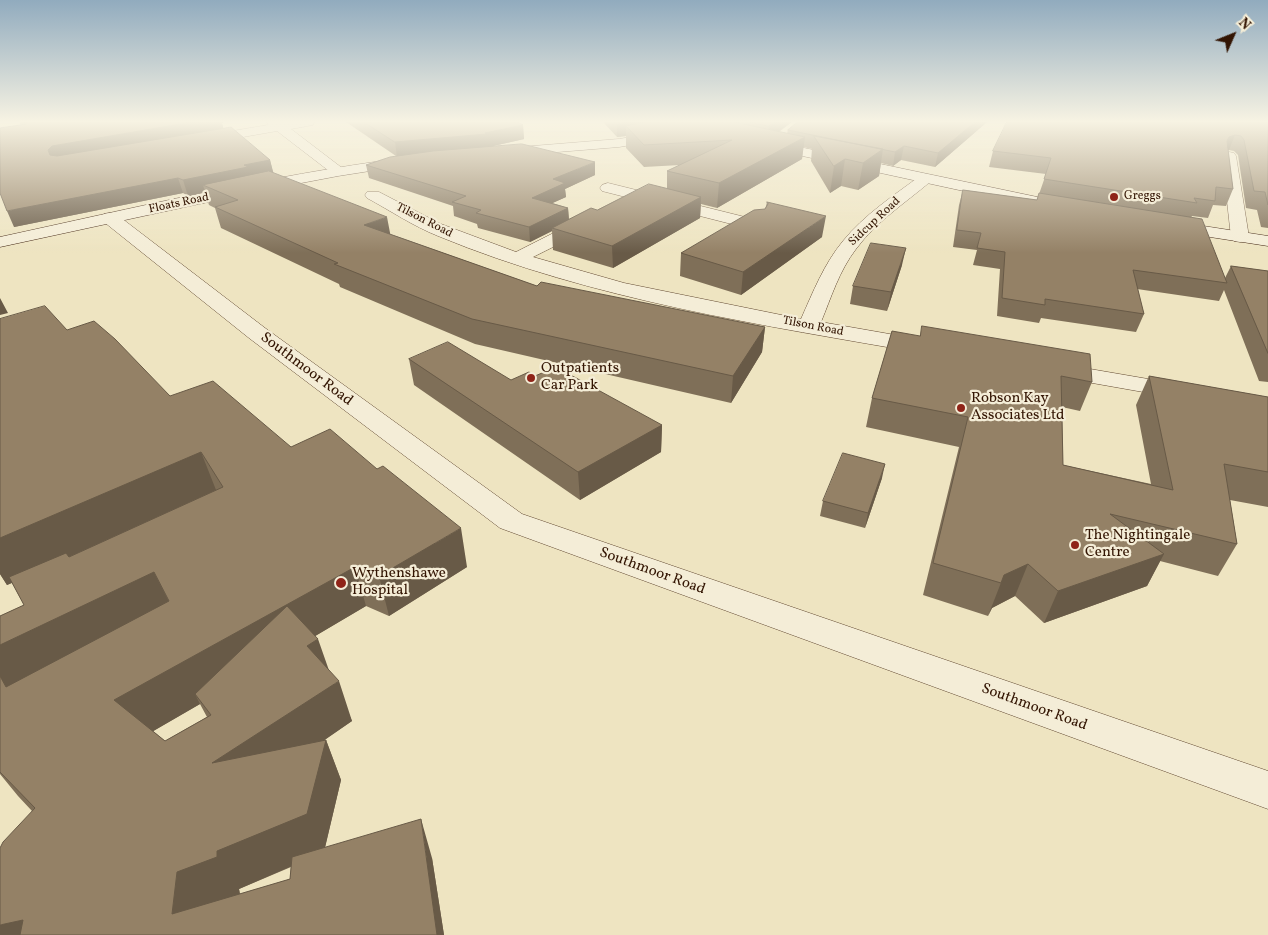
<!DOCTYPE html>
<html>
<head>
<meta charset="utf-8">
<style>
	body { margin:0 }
	#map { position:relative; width:1268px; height:935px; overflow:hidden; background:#eee4c1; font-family:Vollkorn,serif }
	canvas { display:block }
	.north { position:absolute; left:1208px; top:10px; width:50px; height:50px; -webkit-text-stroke:4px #f4edd7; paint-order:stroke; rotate:46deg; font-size:14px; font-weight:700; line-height:20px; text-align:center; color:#331503 }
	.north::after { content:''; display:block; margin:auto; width:18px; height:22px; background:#331503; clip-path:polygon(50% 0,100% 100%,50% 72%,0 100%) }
</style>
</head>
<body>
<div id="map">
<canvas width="1268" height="935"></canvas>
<div class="north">N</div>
</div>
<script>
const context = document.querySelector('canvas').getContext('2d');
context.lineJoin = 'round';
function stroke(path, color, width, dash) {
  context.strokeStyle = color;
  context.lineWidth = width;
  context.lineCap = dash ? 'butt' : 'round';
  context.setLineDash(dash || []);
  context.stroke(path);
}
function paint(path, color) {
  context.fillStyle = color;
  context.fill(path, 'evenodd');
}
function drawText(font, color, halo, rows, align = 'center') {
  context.font = font + ' Vollkorn,serif';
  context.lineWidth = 4.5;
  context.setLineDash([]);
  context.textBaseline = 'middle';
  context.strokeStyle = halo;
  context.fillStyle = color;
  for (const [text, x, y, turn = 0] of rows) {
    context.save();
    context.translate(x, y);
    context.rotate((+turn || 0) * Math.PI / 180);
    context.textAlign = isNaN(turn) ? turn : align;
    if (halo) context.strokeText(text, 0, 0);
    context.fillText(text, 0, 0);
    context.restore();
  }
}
const street = new Path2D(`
	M267,122H314L313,125L291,129L346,171L343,174H333L277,131L203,144L196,140L203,136L268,125Z
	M1229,152L1234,153L1236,156L1249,237L1246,241L1240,242L1234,241L1231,237L1222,156L1224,153Z
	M925,174L930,176L933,179L930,182C905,203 876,222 856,249C839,271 831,298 821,322L935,342L938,347L935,352L927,354C762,325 593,300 438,236C413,226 391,211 367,198L365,195L367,192H379L441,224L516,252L579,220L585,219L591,220L594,224L591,228L533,257L624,283L801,319C813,292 824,264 843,241C864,215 893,196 920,176Z
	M608,183L761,221L764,225L761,229L755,230L602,191L600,188L602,185Z
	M110,213L116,214L265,328L522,514L1268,771V809L500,528L249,338L104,222L101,218L104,214Z
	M1055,363L1183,385L1192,387L1195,392L1192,397L1183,399L1047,375L1043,370L1047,365Z`);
const secondary = new Path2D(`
	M661,132L668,136L666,139L619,147L508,156L503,155L501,152L503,149L508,148L619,139Z
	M766,140L1042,198L1048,200L1050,203L1048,206L1042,208L761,147L759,144L761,141Z
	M403,158L408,159L410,162L408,165L338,176L259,191L0,247V237C134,208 267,176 403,158Z
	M1171,221L1268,236V246L1165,230L1162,226L1165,222Z`);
stroke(street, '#624932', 1);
stroke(secondary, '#331503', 1);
paint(street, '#f4edd7');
paint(secondary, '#f4edd7');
paint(new Path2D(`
	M19,122H224L222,123L223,128L270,160L273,173L390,234L537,286L765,327L762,352L731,403L475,344L340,287L339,284L221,228L215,208L209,205L205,192L188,196L183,193L14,227L21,125Z
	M346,122H518L523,125L524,139L493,146L595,175L565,189L566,197L552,203L568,208L569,219L667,189V171L680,165L644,167L626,148V136L617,137L603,122H792L779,132L787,133L788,130L798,122H987L935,167L901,160L893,166L881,163L879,176L858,190L841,186L830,193L811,161L812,149L803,147L802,159L717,208L701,204L700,218L613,268L553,250L552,231L530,242L478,228L477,224L454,216L453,206L369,178L366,165L396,156Z
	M1268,122V228L1261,227L1257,210L1246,208L1238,155L1234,151L1229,150H1228L1233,189L1226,206L1213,205L1208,218L1192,216L1191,218L1225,278L1231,266L1268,271V382L1259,381L1224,290L1219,301L1137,289L1144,314L1136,332L1041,318L1039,323L997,316L1000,269L973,265L977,250L953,247L959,205L963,190L1037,200L1046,174L989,167L993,151Z
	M767,202L822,237L741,295L680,276L681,253L765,209L766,206Z
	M902,265L887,311L850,304L853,286Z
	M0,319L67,330L170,396L291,447L467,567L389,616L366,606L315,636L328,670L352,721L324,740H326L341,780L325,847L432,858L444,935H0L32,811L18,796L0,774V616L24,605L12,583L7,585L0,574ZM200,704L207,717L165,741L153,731ZM291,867L290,879L240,894L239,889Z
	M892,331L1092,382L1080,411L1062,407L1063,465L1151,484L1136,405L1149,376L1268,397V507L1230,500L1237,544L1218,576L1160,561L1147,586L1044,623L1015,596L992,608L988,616L923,595L959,447L866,427L872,398Z
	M409,359L511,380L535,376L662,425L661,452L580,500L414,385Z
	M882,478L865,528L820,516L823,501Z`), '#7f6f58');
paint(new Path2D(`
	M192,122H224L222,123L224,131L54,164L48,150L52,146Z
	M626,122H662L626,126V136L617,137V124Z
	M774,122H792L767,139L769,126Z
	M975,122H987L935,167L938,153Z
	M523,125L524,139L489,147L397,157L395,142L485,133Z
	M1235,135L1229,150L1222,152L1220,156L1229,137Z
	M805,137L802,159L717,208L719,183Z
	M904,146L901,160L893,166L895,152Z
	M883,149L879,176L858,190L863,163Z
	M845,159L841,186L830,193L834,166Z
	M270,160L274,175L203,185L205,192L188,196L183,180L244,165Z
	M595,162V175L565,189L566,197L533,212L532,198L553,179Z
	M178,178L183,193L14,227L7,211Z
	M701,197L700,218L613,268L612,246Z
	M568,208L569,223L552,228V231L530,242L529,227Z
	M826,216L822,237L741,295L743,272Z
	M387,217L391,238L364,225Z
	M906,248L902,265L887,311L891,292Z
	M0,298L8,313L0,315Z
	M765,327L762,352L731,403L733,376Z
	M662,425L661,452L580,500L578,472Z
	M201,452L216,490L7,585L0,574V538Z
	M885,464L882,478L865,528L868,513Z
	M461,528L467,567L389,616L379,576Z
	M1164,554L1147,586L1044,623L1058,591Z
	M1028,564L1015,596L992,608L988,616L1004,575Z
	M355,567L366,606L202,703L195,694L200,704L138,740L114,700Z
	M154,572L174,612L6,687L0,676V645Z
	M318,639L332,679L307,646Z
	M339,681L352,721L234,803L212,763Z
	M326,740L341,780L324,852L239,889L240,895L172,914L177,872L217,851Z
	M421,819L432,858L444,935H437Z
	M23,920L38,935H0V925Z`), '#685a47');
const building = new Path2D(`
	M24,122H192L52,146L48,150L50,155L57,156L231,127L270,160L244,165L248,167L183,180L178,178L7,211L0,193V128L26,124Z
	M364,122H518L523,125L485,133L487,134L395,142Z
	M615,122H626L617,124Z
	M647,122H734L805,137L719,183L667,171L732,140L644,145L626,126Z
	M750,122H774L769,126Z
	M798,122H975L938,153L904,146L895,152L788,130Z
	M1007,122H1268V205L1265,192L1254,191L1244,140L1241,136L1235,135L1229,137L1227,141L1233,189L1216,187L1215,201L1194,198L1197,203L1044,179L1051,158L993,151Z
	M814,136L883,149L863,163L845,159L834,166Z
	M522,144L595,162L553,179L565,183L532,198L568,208L529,227L476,213L481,210L452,202L466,196L366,165L390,157L433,151Z
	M269,171L387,217L364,225L537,286L541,282L765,327L733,376L472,319L334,264L338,263L215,207L238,200L203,185Z
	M649,184L701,197L612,246L552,228L591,208L597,210Z
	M963,190L1037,200L1039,193L1202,219L1227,283L1133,270L1144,314L1045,299V305L1002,298L1005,252L977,248L981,233L957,230Z
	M767,202L826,216L743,272L681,253L754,210L765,209L768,204Z
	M871,243L906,248L891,292L853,286Z
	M1231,266L1268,271V353Z
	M45,306L67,330L94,321L115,339L170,396L213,381L291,447L330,429L377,469L383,466L461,528L379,576L355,567L114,700L165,741L211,715L195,694L287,606L318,639L307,646L339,681L212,763L326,740L307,814L217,851V857L177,872L172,914L290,879L292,857L421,819L437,935H20L23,920L0,925V848L3,842L35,808L0,772V676L6,687L169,601L154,572L0,645V616L24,605L9,577L66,553L69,557L223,487L201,452L0,538V319Z
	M922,326L1090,354L1092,382L1061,376L1063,465L1173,490L1149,376L1268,397V472L1224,464L1237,544L1110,514L1164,554L1058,591L1028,564L1004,575L1001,583L933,563L968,417L872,398L892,331L920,336Z
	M448,342L511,380L529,372L535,376L556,367L662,425L578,472L409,359Z
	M843,453L885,464L868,513L823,501Z`);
paint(building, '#948166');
stroke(building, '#685a47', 1);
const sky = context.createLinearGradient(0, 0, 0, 253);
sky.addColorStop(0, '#91abbe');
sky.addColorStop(0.48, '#f7f3e3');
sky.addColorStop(1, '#f7f3e300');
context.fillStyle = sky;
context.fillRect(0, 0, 1268, 253);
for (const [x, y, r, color] of [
	[1114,197,5,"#8f2418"],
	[531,378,5,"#8f2418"],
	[961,408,5,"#8f2418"],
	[1075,545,5,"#8f2418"],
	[341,583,6,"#8f2418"]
]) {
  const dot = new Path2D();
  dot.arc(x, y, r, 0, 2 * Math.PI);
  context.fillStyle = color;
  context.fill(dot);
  stroke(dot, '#f4edd7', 2);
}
drawText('12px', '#331503', '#f4edd7', [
	["Greggs",1124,197]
], 'left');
drawText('12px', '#331503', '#f4edd7', [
	["Floats Road",179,204,-12],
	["Tilson Road",424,221,27],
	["Sidcup Road",875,222,-43],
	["Tilson Road",813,327,11]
]);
drawText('15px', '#331503', '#f4edd7', [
	["Outpatients",541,369],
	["Car Park",541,386],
	["Robson Kay",971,399],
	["Associates Ltd",971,416],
	["The Nightingale",1085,536],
	["Centre",1085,553],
	["Wythenshawe",352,574],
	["Hospital",352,591]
], 'left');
drawText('15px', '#331503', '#f4edd7', [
	["Southmoor Road",306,370,37],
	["Southmoor Road",652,572,20],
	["Southmoor Road",1034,708,20]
]);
</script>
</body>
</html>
